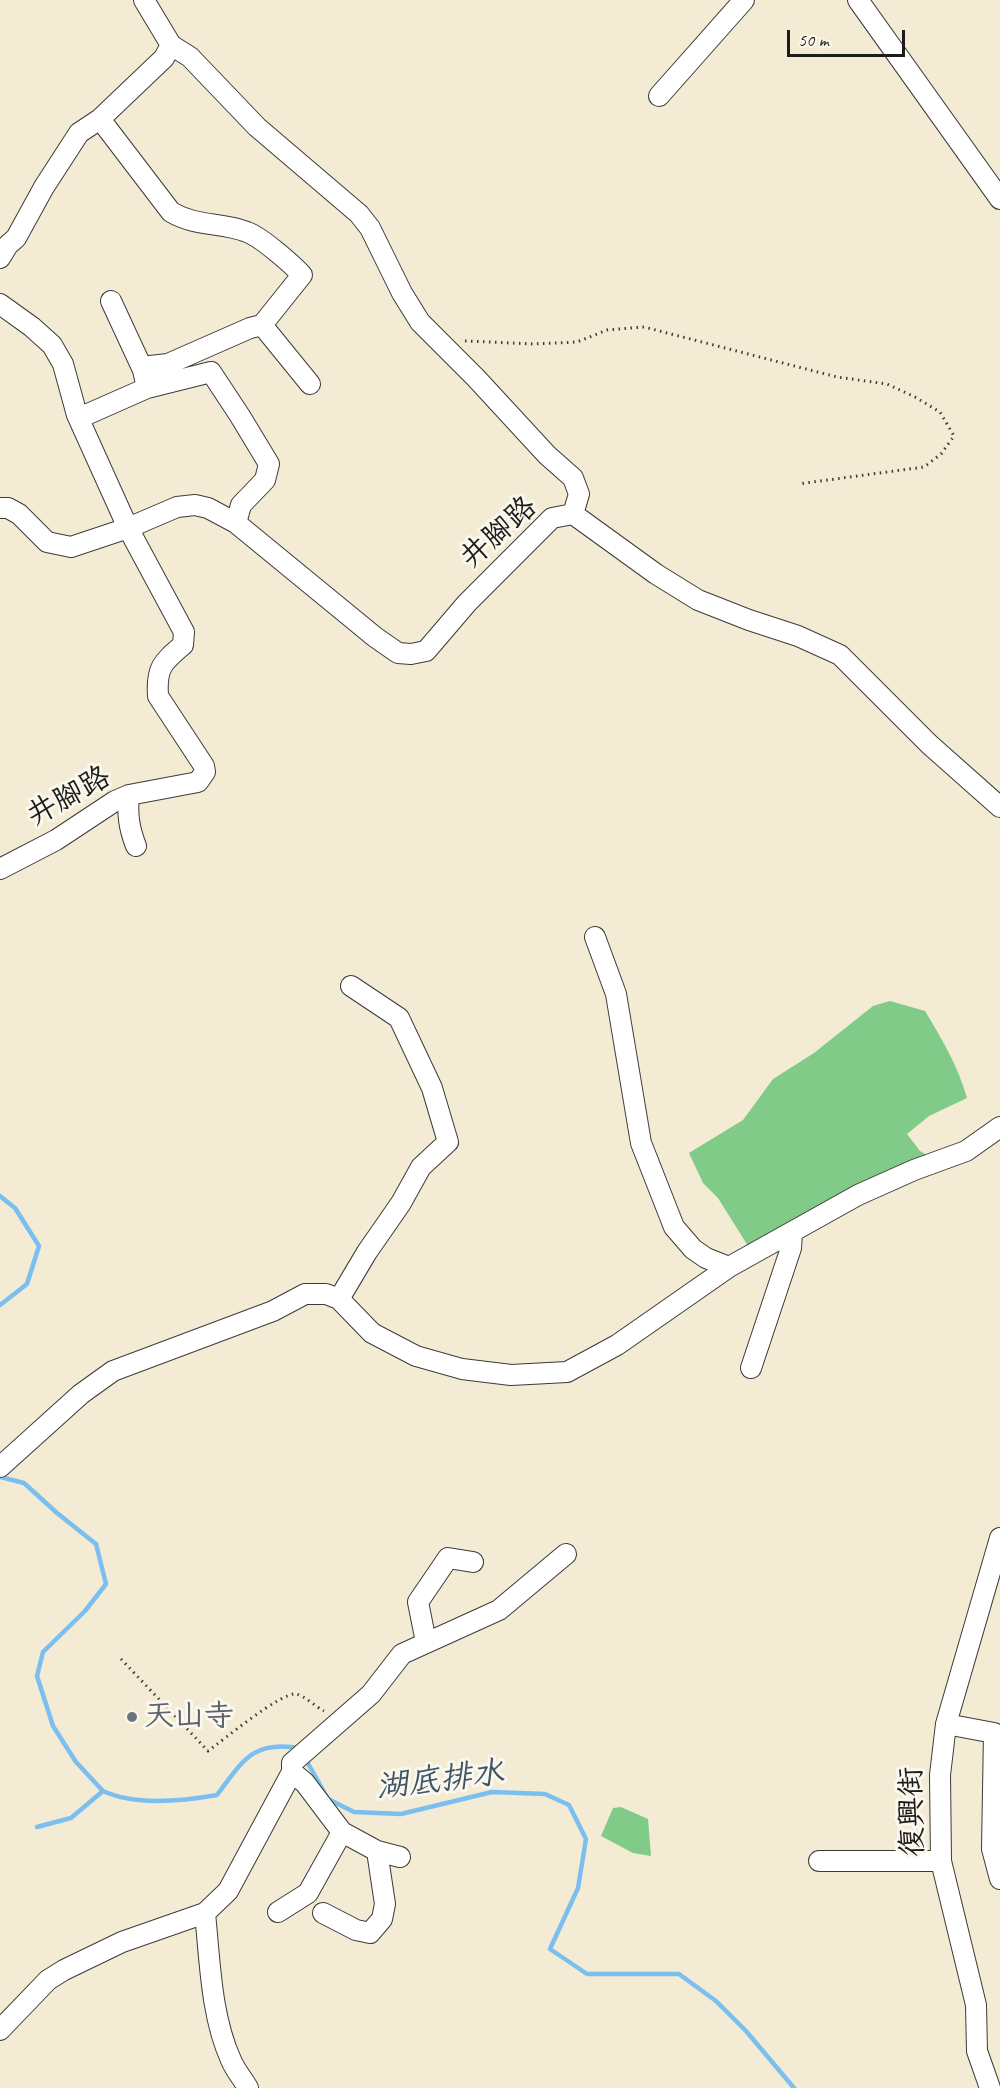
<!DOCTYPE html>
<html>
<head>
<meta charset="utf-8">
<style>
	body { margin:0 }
	#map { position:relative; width:1000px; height:2088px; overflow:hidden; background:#f3ebd4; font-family:Caveat,sans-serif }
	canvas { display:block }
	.scale { position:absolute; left:787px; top:30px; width:118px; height:27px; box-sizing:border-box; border:3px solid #1c1c1c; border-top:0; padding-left:8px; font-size:18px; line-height:21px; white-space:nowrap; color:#1c1c1c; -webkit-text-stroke:4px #fbf7ec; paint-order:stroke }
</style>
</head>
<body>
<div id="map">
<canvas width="1000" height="2088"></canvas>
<div class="scale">50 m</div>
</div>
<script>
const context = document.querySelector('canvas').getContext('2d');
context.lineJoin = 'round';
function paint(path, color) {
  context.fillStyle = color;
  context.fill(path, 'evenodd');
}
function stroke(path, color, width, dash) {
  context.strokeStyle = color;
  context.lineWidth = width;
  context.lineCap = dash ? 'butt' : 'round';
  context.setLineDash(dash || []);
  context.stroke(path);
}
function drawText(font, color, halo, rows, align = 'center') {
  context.font = font + ' Caveat,"LXGW WenKai TC",sans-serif';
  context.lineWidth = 6;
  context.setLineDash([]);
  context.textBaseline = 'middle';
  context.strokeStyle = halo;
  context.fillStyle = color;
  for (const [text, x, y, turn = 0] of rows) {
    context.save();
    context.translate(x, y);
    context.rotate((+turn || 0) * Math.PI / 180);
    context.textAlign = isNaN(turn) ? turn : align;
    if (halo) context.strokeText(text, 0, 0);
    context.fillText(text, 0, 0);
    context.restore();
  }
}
paint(new Path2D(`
	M890,1001L925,1011C942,1039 958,1066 967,1098L929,1116L907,1134L920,1151L942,1164L753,1254L718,1198L703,1183L689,1153L743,1120L773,1079L814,1053L873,1006Z
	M613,1808L621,1807L648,1819L651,1856L633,1853L601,1836Z`), '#80cb88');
stroke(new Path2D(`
	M0,1196L15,1208L39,1246L27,1284L0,1305
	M0,1477L24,1483L57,1513L96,1544L106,1584L85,1611L43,1652L37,1676L53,1726L76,1762L103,1791
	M305,1758L328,1799L354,1812L401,1814L492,1792L545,1794L569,1805L586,1839L578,1888L550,1949L587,1974H679L716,2001L746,2031L794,2088
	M37,1827L71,1818L103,1791C135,1806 183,1801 217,1795C243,1761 252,1740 300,1748`), '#7bbff1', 4.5);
const minor = new Path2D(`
	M144,0L171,45L190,57L257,127L359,214L370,228L402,293L420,322L476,378L547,455L573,478L579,494L573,514
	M858,0L1000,199
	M659,96L744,0
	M100,119L171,212C197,227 221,222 247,232C261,237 292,264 302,275L262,325L250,328L168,364L150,366L143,370L147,388
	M0,258L8,245L16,238L44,187L79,133L100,119L164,58L171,45
	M111,301L143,370
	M0,304L32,327L52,345L63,364L77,415L128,528L184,632L183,645C163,662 156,667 158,696L204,766L205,772L198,782L129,795L115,801L56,840L0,869
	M262,325L310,384
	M79,418L147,388L211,372L240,416L269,464L265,480L241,505L236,523
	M0,508H8L19,514L47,542L71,547L128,528L177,507L195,505L208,508L236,523L375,637L398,653L411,654L426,651L467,603L552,518L573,514L656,574L698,600L749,620L798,636L840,655L929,744L1000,807
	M129,795C127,814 129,828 136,846
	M595,937L616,994L641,1143L674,1227L693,1249L706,1258L729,1267
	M339,1299L367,1252L401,1203L421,1167L448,1142L432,1088L399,1018L351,986
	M751,1368L791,1248L792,1233
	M0,1467L81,1394L113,1371L273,1311L305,1294H326L339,1299L372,1333L416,1356L462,1369L511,1375L567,1372L617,1345L729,1267L858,1195L914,1170L966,1151L1000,1127
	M426,1642L418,1602L448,1558L473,1562
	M946,1724L994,1733L992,1849L1000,1879
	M342,1832L377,1851L400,1857
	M819,1861H941
	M278,1912L308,1893L342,1832L305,1783L292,1772
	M323,1913L356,1930L370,1933L382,1919L385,1904L377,1851
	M0,2030L48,1980L64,1970L122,1942L205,1913
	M248,2088C243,2079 235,2070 231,2060C211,2016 210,1962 205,1913L228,1891L292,1772V1763L371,1694L402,1654L499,1610L566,1554
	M990,2088L977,2051L976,2005L941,1861L940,1775L946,1724L1000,1538`);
stroke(minor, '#3c3b38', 22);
stroke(new Path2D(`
	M465,341L534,344L577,342L607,330L644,327L837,377L887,384L915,397L940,412L954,436L941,454L924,467L798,484
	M121,1659L208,1751C222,1741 281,1692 296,1694C305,1696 316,1707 324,1711`), '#3c3b38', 3, [1.5, 4.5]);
stroke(minor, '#fff', 20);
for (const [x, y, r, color] of [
	[132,1717,6,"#6b7280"]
]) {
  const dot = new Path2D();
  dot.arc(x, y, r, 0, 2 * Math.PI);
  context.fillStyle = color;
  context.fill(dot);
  stroke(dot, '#fbf7ec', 2);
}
drawText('30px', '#1c1c1c', '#fbf7ec', [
	["井腳路",499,533,-42],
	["井腳路",69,797,-29],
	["復興街",913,1812,-91]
]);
drawText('30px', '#5b616d', '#fbf7ec', [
	["天山寺",144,1717]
], 'left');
drawText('italic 32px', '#3d5567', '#fbf7ec', [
	["湖底排水",440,1781,-7]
]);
</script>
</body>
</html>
